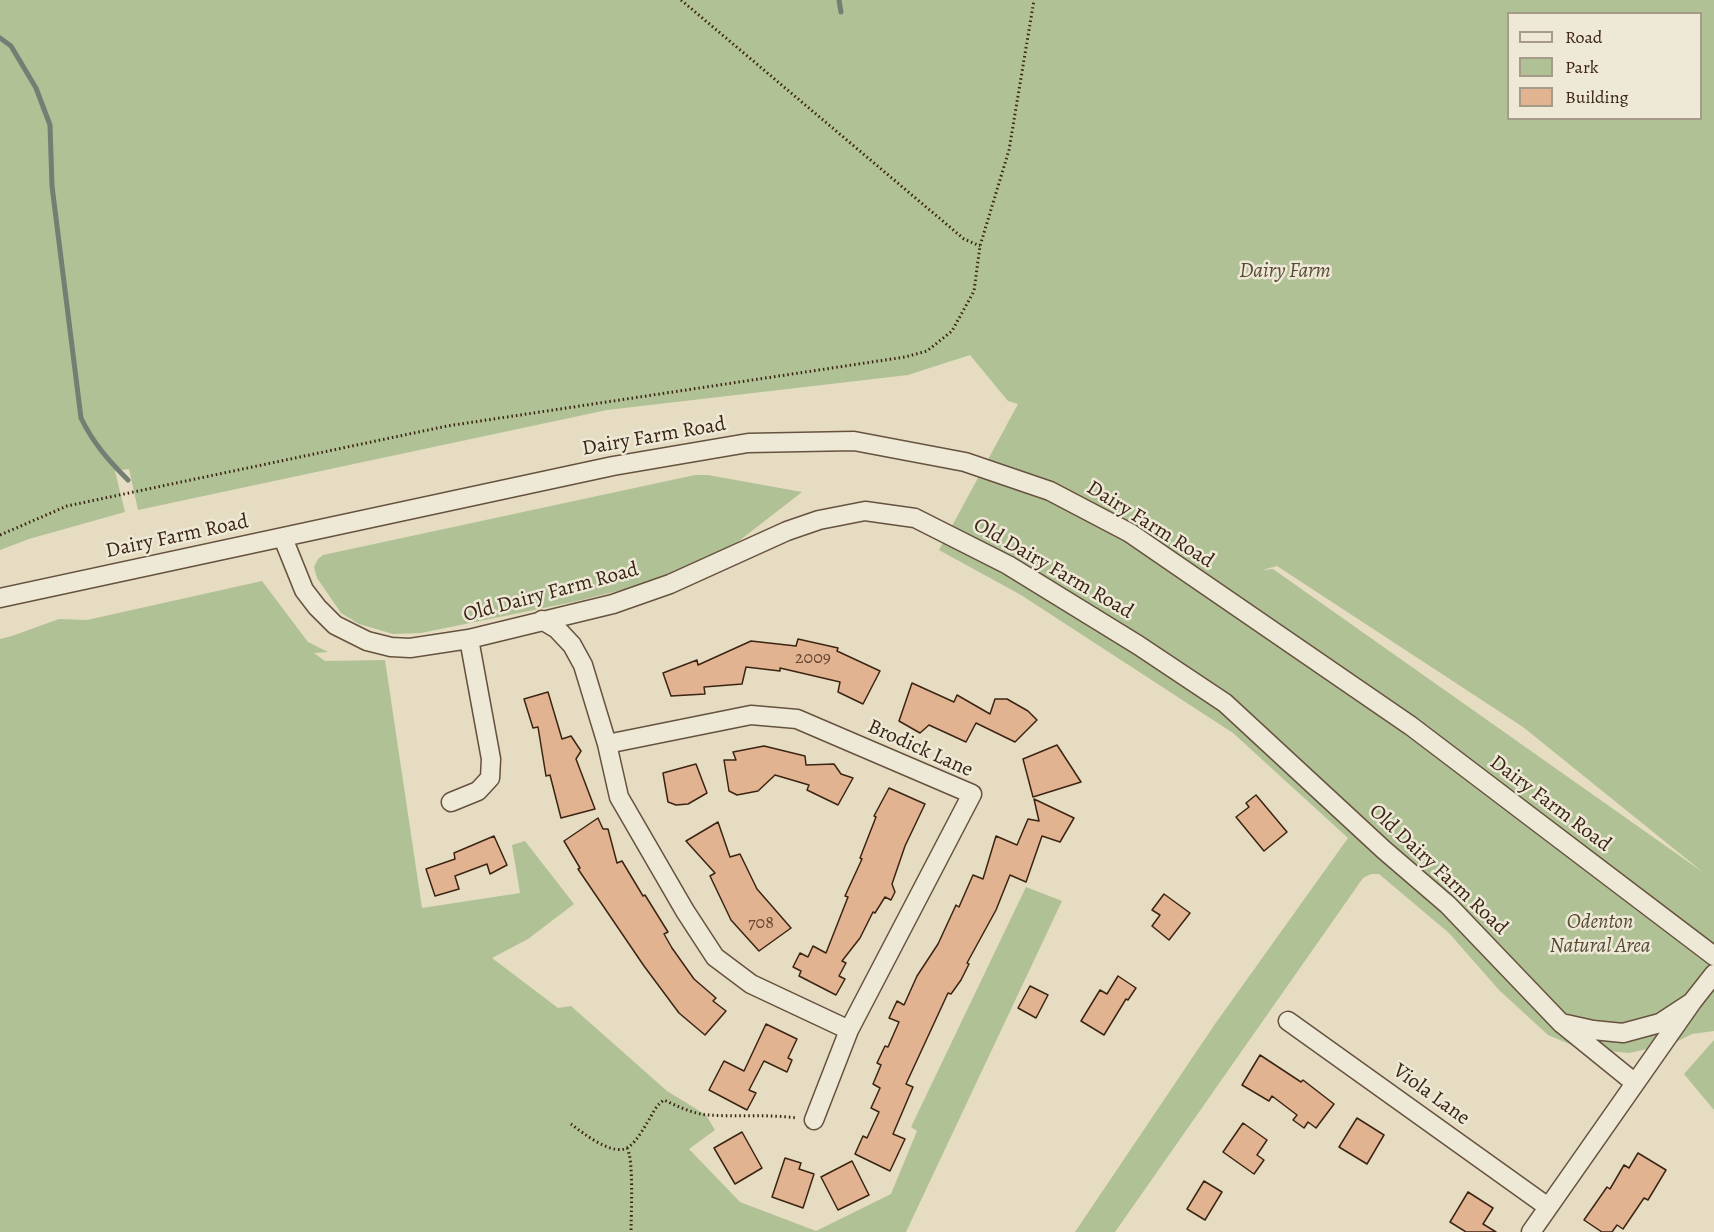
<!DOCTYPE html>
<html>
<head>
<meta charset="utf-8">
<style>
	body { margin:0 }
	#map { position:relative; width:1714px; height:1232px; overflow:hidden; background:#e5dcc1; font-family:Alegreya,serif }
	canvas { display:block }
	.legend { position:absolute; left:1507px; top:12px; width:195px; height:108px; box-sizing:border-box; background:#eee8d7; border:2px solid #a69a89; margin:0; padding:8px 10px; list-style:none; font-size:18px; color:#3b2413 }
	.legend li { display:flex; align-items:center; gap:12px; height:30px }
	.legend b { width:30px; border:2px solid #a69a89 }
</style>
</head>
<body>
<div id="map">
<canvas width="1714" height="1232"></canvas>
<ul class="legend">
<li><b style="height:8px;background:#eee8d7"></b>Road</li>
<li><b style="height:16px;background:#b1c196"></b>Park</li>
<li><b style="height:16px;background:#e2b390"></b>Building</li>
</ul>
</div>
<script>
const context = document.querySelector('canvas').getContext('2d');
context.lineJoin = 'round';
function paint(path, color) {
  context.fillStyle = color;
  context.fill(path, 'evenodd');
}
function stroke(path, color, width, dash) {
  context.strokeStyle = color;
  context.lineWidth = width;
  context.lineCap = dash ? 'butt' : 'round';
  context.setLineDash(dash || []);
  context.stroke(path);
}
function drawText(font, color, halo, rows, align = 'center') {
  context.font = font + ' Alegreya,serif';
  context.lineWidth = 5;
  context.setLineDash([]);
  context.textBaseline = 'middle';
  context.strokeStyle = halo;
  context.fillStyle = color;
  for (const [text, x, y, turn = 0] of rows) {
    context.save();
    context.translate(x, y);
    context.rotate((+turn || 0) * Math.PI / 180);
    context.textAlign = isNaN(turn) ? turn : align;
    if (halo) context.strokeText(text, 0, 0);
    context.fillText(text, 0, 0);
    context.restore();
  }
}
paint(new Path2D(`
	M0,0H1714V1031L1692,1034L1674,1043L1629,1053L1579,1048L1548,1035L1499,990L1449,933L1379,874H1371L1363,878L1115,1232H1075L1215,1024L1348,838L1233,733L1021,595L939,550L1018,404L1008,401L970,355L908,375L607,410L138,510L129,469L115,471L125,512L29,539L0,550ZM1508,14H1700V118H1508ZM1277,566L1523,727L1704,873L1273,569L1262,570Z
	M695,475H708L802,492L735,544L645,584L578,601L421,633L393,634L359,624L341,613L317,578L314,567L318,559L323,555Z
	M262,581L308,642L328,652L314,653L325,661L385,660L422,908L520,893L512,845L525,841L574,904L528,939L492,958L558,1008L571,1006L667,1091L706,1115L715,1130L689,1149L740,1202L816,1231L891,1194L917,1131L911,1127L1026,887L1062,901L906,1232H0V639L12,636L59,619L87,620Z
	M1714,1040V1110L1684,1074Z`), '#b1c196');
stroke(new Path2D(`
	M839,0L841,12
	M0,38L11,46L36,88L50,125L52,186L81,418C93,443 109,461 128,480`), '#727f72', 5);
const building = new Path2D(`
	M798,639L838,648L837,651L880,671L863,704L838,692L840,682L780,668V671L746,667L742,684L704,687L705,694L671,696L663,673L697,660L698,665L751,641L796,646Z
	M912,683L954,702L957,695L990,714L995,699H1007L1028,711L1037,720L1015,742L976,723L966,742L929,725L920,733L899,721Z
	M548,692L562,739L571,736L581,751L576,759L595,809L561,818L550,775L546,776L538,727L533,728L524,699Z
	M1057,745L1081,782L1033,797L1023,759Z
	M764,746L805,756L806,765L834,764L841,774L853,778L838,805L807,790L809,785L775,775L758,791L737,795L729,791L724,760H736L733,752Z
	M696,764L707,793L688,804L676,805L668,802L663,773Z
	M889,788L925,804L905,846L892,884L895,892L891,900L885,897L875,913L873,912L860,938L842,961L846,963L839,976L845,979L836,995L799,976L801,971L793,967L800,953L808,957L813,946L826,953L848,897L845,896L862,859L860,858L876,817L874,816Z
	M1256,795L1287,832L1264,851L1236,817L1249,807L1246,803Z
	M1034,799L1074,818L1060,842L1042,836L1026,882L1010,875L996,910L967,963L969,964L961,980L951,994L948,993L906,1084L913,1087L893,1134L905,1139L890,1171L855,1154L863,1136L867,1138L879,1112L871,1108L880,1088L873,1084L881,1065L877,1063L885,1046L888,1047L899,1022L889,1018L897,1001L904,1005L917,976L938,944L956,905L959,907L973,875L983,879L996,836L1017,845L1028,819L1039,821Z
	M598,818L603,829H608L617,863L622,861L643,896L645,895L668,932L664,934L672,948L694,979L716,998L713,1001L726,1011L705,1035L679,1013L644,966L578,869L580,868L564,841Z
	M718,822L730,857L740,854L757,889L791,928L759,951L731,920L710,876L715,873L686,841Z
	M494,836L507,865L490,874L487,864L455,876L459,889L435,896L426,869L455,859L454,853Z
	M1164,894L1190,913L1169,940L1152,926L1160,915L1152,910Z
	M1118,976L1136,988L1128,1000L1126,999L1104,1035L1081,1021L1100,990L1107,994Z
	M1030,986L1048,995L1036,1018L1018,1008Z
	M766,1024L797,1039L788,1058L792,1060L787,1072L764,1061L749,1090L756,1093L747,1110L709,1090L724,1061L744,1071Z
	M1260,1055L1301,1082L1303,1080L1334,1104L1316,1128L1308,1122L1304,1128L1293,1120L1297,1115L1272,1096L1269,1101L1242,1085Z
	M1357,1118L1384,1135L1367,1164L1339,1147Z
	M1243,1123L1267,1140L1257,1155L1264,1160L1254,1174L1223,1152Z
	M742,1132L762,1168L735,1184L714,1148Z
	M1638,1153L1666,1170L1648,1200L1644,1198L1623,1229L1617,1225L1612,1232H1602L1584,1220L1607,1187L1610,1189L1624,1165L1629,1168Z
	M785,1158L801,1163L799,1169L814,1174L803,1208L772,1197Z
	M852,1161L869,1195L838,1210L821,1177Z
	M1204,1181L1222,1192L1205,1220L1187,1209Z
	M1468,1192L1493,1208L1483,1224L1496,1232H1466L1450,1222Z`);
paint(building, '#e2b390');
stroke(building, '#3b2413', 1.5);
const minor = new Path2D(`
	M283,538L304,590L317,607L335,625L367,641L391,647L410,648L469,639L613,604L670,584L787,531L819,520L865,511L915,518L1008,565L1138,645L1225,703L1384,850L1448,905L1561,1023L1635,1083
	M0,598L613,466L748,443L854,441L965,462L1050,491L1130,533L1411,726L1714,956
	M542,620L557,629L572,645L583,665L607,744L619,797L685,911L715,957L751,984L849,1030
	M607,744L751,715L797,719L972,794L849,1030L814,1120
	M451,802L478,791L490,778L491,759L469,639
	M1288,1021L1548,1207
	M1566,1024L1593,1030L1623,1033L1660,1023L1692,1002L1714,974
	M1531,1232L1692,1002`);
stroke(minor, '#66523e', 21);
stroke(new Path2D(`
	M681,0L964,239L980,246
	M0,535L67,506L447,426L905,357L927,351L952,331L974,291L980,246L1009,150L1034,0
	M571,1124C583,1133 615,1159 630,1146C636,1141 643,1130 647,1123C653,1114 655,1106 664,1100C677,1106 693,1114 708,1115C737,1117 768,1114 797,1118
	M627,1148C634,1159 631,1216 631,1232`), '#3b2413', 3, [1.5, 3]);
stroke(minor, '#eee8d7', 18);
drawText('18px', '#654832', null, [
	["2009",813,659],
	["708",761,924]
]);
drawText('italic 21px', '#584b34', '#eee8d7', [
	["Dairy Farm",1285,272],
	["Odenton",1600,923],
	["Natural Area",1600,947]
]);
drawText('21px', '#3b2413', '#eee8d7', [
	["Dairy Farm Road",654,437,-10],
	["Dairy Farm Road",1150,525,32],
	["Dairy Farm Road",177,537,-12],
	["Old Dairy Farm Road",1053,569,30],
	["Old Dairy Farm Road",551,593,-15],
	["Brodick Lane",920,749,24],
	["Dairy Farm Road",1550,804,37],
	["Old Dairy Farm Road",1438,870,43],
	["Viola Lane",1431,1095,36]
]);
</script>
</body>
</html>
